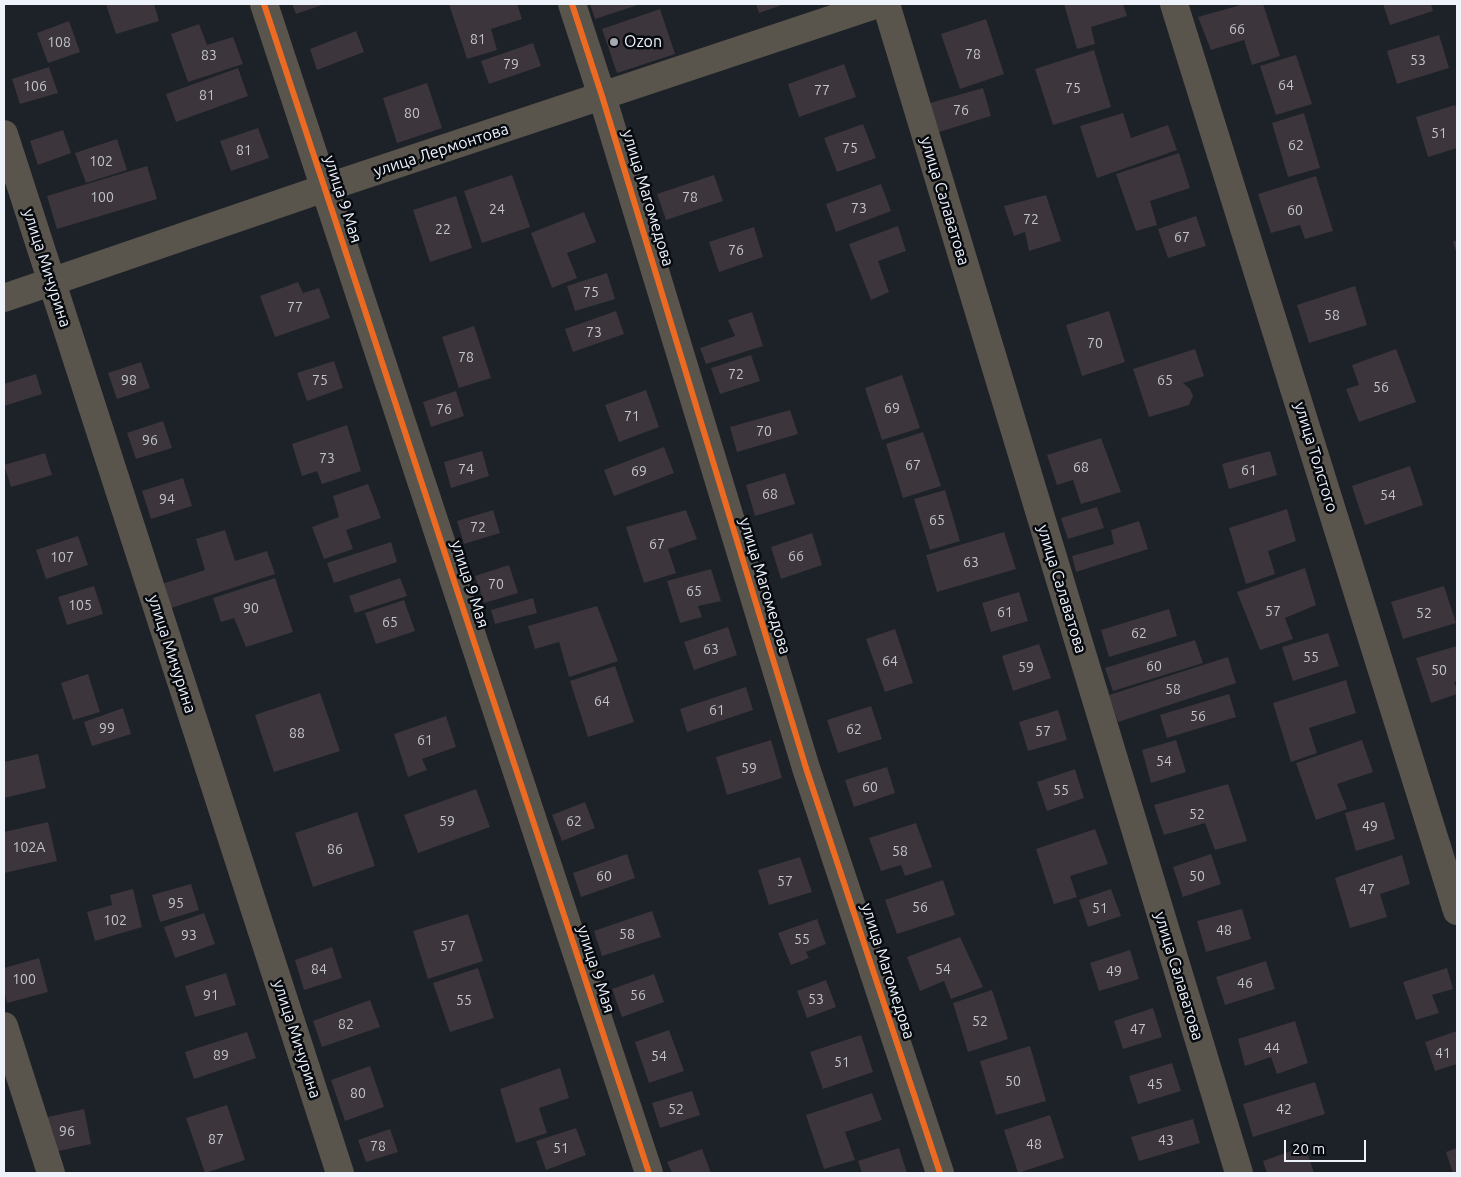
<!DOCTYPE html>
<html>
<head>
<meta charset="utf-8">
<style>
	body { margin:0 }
	#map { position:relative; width:1461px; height:1177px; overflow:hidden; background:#1d2128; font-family:Ubuntu,sans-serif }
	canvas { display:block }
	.frame { position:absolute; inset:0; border:5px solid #eef2fb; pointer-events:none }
	.scale { position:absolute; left:1284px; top:1140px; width:82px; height:22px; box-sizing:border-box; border:2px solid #eef2fb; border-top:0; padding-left:6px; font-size:15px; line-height:18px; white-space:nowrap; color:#eef2fb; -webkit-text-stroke:4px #070a0f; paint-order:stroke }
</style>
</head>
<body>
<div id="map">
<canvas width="1461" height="1177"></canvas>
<div class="frame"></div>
<div class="scale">20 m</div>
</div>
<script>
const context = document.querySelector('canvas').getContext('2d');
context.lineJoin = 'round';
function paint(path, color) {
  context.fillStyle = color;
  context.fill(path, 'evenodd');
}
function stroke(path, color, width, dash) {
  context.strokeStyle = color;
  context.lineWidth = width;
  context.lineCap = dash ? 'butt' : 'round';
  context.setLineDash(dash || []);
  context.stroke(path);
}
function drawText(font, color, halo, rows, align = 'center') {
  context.font = font + ' Ubuntu,sans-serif';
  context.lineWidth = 5;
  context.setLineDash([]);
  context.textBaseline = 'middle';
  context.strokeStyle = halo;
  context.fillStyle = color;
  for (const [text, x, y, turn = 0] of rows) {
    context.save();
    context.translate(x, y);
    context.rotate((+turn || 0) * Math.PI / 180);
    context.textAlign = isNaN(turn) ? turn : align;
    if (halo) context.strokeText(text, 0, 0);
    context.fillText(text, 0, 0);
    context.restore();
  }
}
paint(new Path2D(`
	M106,4H154L159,21L116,34Z
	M292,4H325L296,14Z
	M449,4H517L522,19L491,29L497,50L467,59Z
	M590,4H641L595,19Z
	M756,4H785L759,13Z
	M1064,4H1123L1127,16L1091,27L1095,44L1077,49Z
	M1244,4H1263L1280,56L1252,65L1244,40L1211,50L1198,17Z
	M1383,4H1431L1433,11L1390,25Z
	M660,9L675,54L617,73L602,29Z
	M986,19L1004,74L960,89L941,34Z
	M69,21L80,52L48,63L37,33Z
	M199,24L207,45L233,37L243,64L188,82L171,34Z
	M356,31L364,52L317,70L310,49Z
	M1439,35L1449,68L1397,84L1387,51Z
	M533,43L541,66L489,84L481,61Z
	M1094,50L1111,107L1053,125L1035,69Z
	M1296,55L1312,104L1276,115L1260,66Z
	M844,64L856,97L799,117L788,84Z
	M49,67L58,93L20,104L12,79Z
	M238,68L248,96L176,122L166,94Z
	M427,83L442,128L397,143L383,98Z
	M983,88L991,116L939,132L930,103Z
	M1455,105L1457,111V148L1428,157L1416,117Z
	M1123,113L1131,138L1168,125L1177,150L1097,178L1080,126Z
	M1304,113L1320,168L1288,177L1272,123Z
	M863,124L876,158L837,172L824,138Z
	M258,128L269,158L231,171L220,141Z
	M63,130L71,153L38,165L30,141Z
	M117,139L127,170L86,183L75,153Z
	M1179,153L1190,188L1150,201L1157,225L1136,231L1116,174Z
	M147,166L157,199L57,229L47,196Z
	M512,175L530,227L482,243L464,191Z
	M714,175L723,201L666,220L657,194Z
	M1316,176L1333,231L1305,239L1300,225L1271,233L1258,194Z
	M881,184L891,211L836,232L826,204Z
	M1046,195L1061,241L1029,251L1025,232L1014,236L1004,206Z
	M456,196L472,248L430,262L413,210Z
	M584,212L596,242L567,253L577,278L552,288L531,233Z
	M1196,216L1206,246L1168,258L1158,229Z
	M898,226L906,251L878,261L889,292L871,300L849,244Z
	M754,227L763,257L719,272L709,242Z
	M1457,240V254L1453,242Z
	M607,273L615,299L575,311L567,286Z
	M298,282L303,293L319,288L330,318L275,337L260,296Z
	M1355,286L1367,325L1309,343L1297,305Z
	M616,311L624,334L573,352L565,329Z
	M1109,311L1125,362L1082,376L1066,325Z
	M752,312L763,346L706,364L700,348L735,336L728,320Z
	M474,326L491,378L459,388L442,337Z
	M1195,349L1204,376L1183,383L1190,389L1193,396L1189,405L1149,417L1133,369Z
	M1396,349L1416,402L1359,422L1346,389L1359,385L1352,365Z
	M751,355L760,381L720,394L711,368Z
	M334,361L343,388L307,401L297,373Z
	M141,362L150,388L117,399L108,373Z
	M36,374L42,394L4,406V384Z
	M902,375L920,428L882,440L865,388Z
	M646,390L659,427L619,442L605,405Z
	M456,391L464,416L431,427L423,402Z
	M790,410L798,434L737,452L730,427Z
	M163,421L172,448L136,459L127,433Z
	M347,425L361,471L322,484L317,471L302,476L292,444Z
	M923,432L941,486L903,498L886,444Z
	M1101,438L1121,492L1081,504L1073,480L1057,485L1047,455Z
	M664,447L674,473L614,496L604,470Z
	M482,451L489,476L451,488L444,462Z
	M1270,451L1277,475L1229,489L1222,464Z
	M45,453L52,475L11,487L4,465Z
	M1410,466L1423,505L1365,525L1352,486Z
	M785,473L795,504L755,516L746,485Z
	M183,478L192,506L151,519L142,491Z
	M368,484L381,518L346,530L353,549L324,559L312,527L339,517L333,496Z
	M945,490L960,541L930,550L914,499Z
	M1097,507L1104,528L1068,539L1061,518Z
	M1287,509L1296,541L1268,551L1275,574L1246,584L1229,528Z
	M493,510L500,533L464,544L457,521Z
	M686,510L697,539L668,549L676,573L644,583L626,527Z
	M1139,521L1148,549L1076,572L1072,556L1114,544L1111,530Z
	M225,530L235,561L267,551L275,574L171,608L162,584L205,570L196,539Z
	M1004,532L1016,569L937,592L926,555Z
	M812,533L822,565L781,579L771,547Z
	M78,536L88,565L46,579L36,550Z
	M391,542L397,562L334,583L327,563Z
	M509,565L518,593L484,603L475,576Z
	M1305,568L1316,605L1285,618L1293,639L1260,650L1237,592Z
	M711,569L721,601L698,606L702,617L680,623L667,581Z
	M275,578L293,632L246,647L234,618L221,622L213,598Z
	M400,578L407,596L355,613L349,596Z
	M94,586L103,614L67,625L58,597Z
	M1444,586L1456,623L1403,639L1391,602Z
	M1019,592L1028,621L991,632L982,603Z
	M533,598L537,613L495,624L491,610Z
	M404,600L415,631L376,644L365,613Z
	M597,606L618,661L569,677L559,642L535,649L528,626Z
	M1169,609L1177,636L1109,657L1101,630Z
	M728,627L737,655L694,670L684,642Z
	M895,629L913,683L885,692L866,639Z
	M1328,633L1339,666L1293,681L1282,647Z
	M1195,640L1203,663L1113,691L1105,668Z
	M1039,644L1051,678L1013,691L1002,656Z
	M1457,646V681L1454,682L1457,689V694L1431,703L1416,658Z
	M1228,657L1236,683L1118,722L1109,695Z
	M615,666L634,722L588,737L570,681Z
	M88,674L100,712L73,720L61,683Z
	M1346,680L1356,713L1309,728L1317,753L1291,762L1273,703Z
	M746,687L753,710L687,732L680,709Z
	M320,693L340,751L274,772L255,715Z
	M1229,694L1236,717L1167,738L1160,715Z
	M871,706L882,739L838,753L827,720Z
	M123,708L131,734L92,746L84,722Z
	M1058,710L1067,740L1028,751L1019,722Z
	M446,716L456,747L422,759L427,770L408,777L394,734Z
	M771,740L782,778L727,795L716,757Z
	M1176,740L1186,772L1151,783L1142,750Z
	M1362,740L1373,772L1337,784L1347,809L1316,820L1296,763Z
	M38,754L46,788L4,798V762Z
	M887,767L895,793L854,807L845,780Z
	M1075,769L1084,798L1047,811L1037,782Z
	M1228,784L1247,841L1215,850L1205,823L1164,835L1154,805Z
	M476,789L490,827L418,853L404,815Z
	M585,802L595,828L562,841L552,815Z
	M1384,802L1395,839L1356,851L1345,813Z
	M357,812L375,866L313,887L295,833Z
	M48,822L57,861L4,873V832Z
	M916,823L932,867L905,876L901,865L881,871L869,838Z
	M1095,829L1108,864L1070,876L1077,897L1054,904L1036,849Z
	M627,854L635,878L581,897L573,873Z
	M1211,854L1221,884L1183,897L1173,867Z
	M1402,855L1410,884L1380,894L1387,917L1350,928L1335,878Z
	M800,857L812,892L769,905L758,870Z
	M943,880L955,915L897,934L885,900Z
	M191,884L199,910L160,922L152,895Z
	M133,889L142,927L95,941L87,912L112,905L110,895Z
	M1111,889L1121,916L1088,927L1079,900Z
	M1242,909L1251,939L1206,952L1197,921Z
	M652,911L661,937L602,956L594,931Z
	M204,913L215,944L175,958L164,927Z
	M468,914L483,961L428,979L413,931Z
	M817,919L826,944L806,952L809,958L791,965L778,933Z
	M960,937L983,987L951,999L944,981L920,991L907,957Z
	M332,947L342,978L304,990L295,960Z
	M1130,950L1139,979L1099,991L1090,963Z
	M39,958L48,992L7,1003L4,990V968Z
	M1266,961L1275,989L1225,1005L1216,977Z
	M478,968L494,1018L450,1032L433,983Z
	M1447,968L1453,989L1432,995L1439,1013L1416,1020L1403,982Z
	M226,973L236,1005L195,1017L185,986Z
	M654,974L664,1002L622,1017L612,989Z
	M826,980L836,1007L807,1018L797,991Z
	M992,990L1008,1039L968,1052L953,1003Z
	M370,1000L380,1027L322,1047L313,1021Z
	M1153,1008L1162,1037L1123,1049L1114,1021Z
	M1295,1021L1308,1063L1277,1074L1271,1057L1245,1066L1238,1039Z
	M669,1030L684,1071L649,1083L635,1042Z
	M1457,1031V1064L1435,1071L1425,1042Z
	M247,1032L256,1058L194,1079L185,1052Z
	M861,1035L873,1072L823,1089L810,1052Z
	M1030,1046L1046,1101L996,1115L980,1061Z
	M1172,1063L1181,1091L1138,1104L1129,1076Z
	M370,1066L384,1107L345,1121L331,1080Z
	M560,1068L569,1098L539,1108L547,1133L516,1143L500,1089Z
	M1315,1082L1325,1114L1253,1137L1243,1104Z
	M692,1091L700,1115L660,1128L652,1103Z
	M872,1093L882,1120L845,1132L855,1160L824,1169L806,1115Z
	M227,1105L245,1160L205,1173L186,1118Z
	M84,1109L91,1144L50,1153L43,1118Z
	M1050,1115L1064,1158L1018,1173L1004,1130Z
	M1193,1119L1200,1143L1139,1161L1131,1137Z
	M576,1128L586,1155L546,1170L536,1141Z
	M390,1129L398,1152L366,1162L358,1140Z
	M1305,1146L1314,1173H1267L1263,1161Z
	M899,1148L907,1173H862L858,1161Z
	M1457,1148V1171L1453,1173L1446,1152Z
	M702,1149L711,1173H672L667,1162Z`), '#3c353c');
stroke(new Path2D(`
	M264,4L649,1173
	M572,4L602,96L806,768L940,1173
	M886,4L1239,1173
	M1174,4L1457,911
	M4,134L340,1173
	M4,298L325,188L878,4
	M4,1026L51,1173`), '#59544c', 28);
stroke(new Path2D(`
	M264,4L649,1173
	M572,4L602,96L806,768L940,1173`), '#ed6a23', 6);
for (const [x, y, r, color] of [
	[614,42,5,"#a5a9b1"]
]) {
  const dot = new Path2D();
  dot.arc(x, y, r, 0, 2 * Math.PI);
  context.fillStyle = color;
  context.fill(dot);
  stroke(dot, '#070a0f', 2);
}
drawText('14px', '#c2c3cb', null, [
	["66",1237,29],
	["81",478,39],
	["108",59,42],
	["78",973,54],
	["83",209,55],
	["53",1418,60],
	["79",511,64],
	["64",1286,85],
	["106",35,86],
	["75",1073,88],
	["77",822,90],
	["81",207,95],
	["76",961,110],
	["80",412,113],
	["51",1439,133],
	["62",1296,145],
	["75",850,148],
	["81",244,150],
	["102",101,161],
	["100",102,197],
	["78",690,197],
	["73",859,208],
	["24",497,209],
	["60",1295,210],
	["72",1031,219],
	["22",443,229],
	["67",1182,237],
	["76",736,250],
	["75",591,292],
	["77",295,307],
	["58",1332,315],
	["73",594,332],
	["70",1095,343],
	["78",466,357],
	["72",736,374],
	["98",129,380],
	["75",320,380],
	["65",1165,380],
	["56",1381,387],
	["69",892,408],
	["76",444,409],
	["71",632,416],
	["70",764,431],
	["96",150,440],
	["73",327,458],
	["67",913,465],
	["68",1081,467],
	["74",466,469],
	["61",1249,470],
	["69",639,471],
	["68",770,494],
	["54",1388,495],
	["94",167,499],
	["65",937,520],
	["72",478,527],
	["67",657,544],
	["66",796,556],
	["107",62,557],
	["63",971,562],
	["70",496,584],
	["65",694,591],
	["105",80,605],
	["90",251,608],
	["57",1273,611],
	["61",1005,612],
	["52",1424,613],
	["65",390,622],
	["62",1139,633],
	["63",711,649],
	["55",1311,657],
	["64",890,661],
	["60",1154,666],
	["59",1026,667],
	["50",1439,670],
	["58",1173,689],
	["64",602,701],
	["61",717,710],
	["56",1198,716],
	["99",107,728],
	["62",854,729],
	["57",1043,731],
	["88",297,733],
	["61",425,740],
	["54",1164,761],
	["59",749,768],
	["60",870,787],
	["55",1061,790],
	["52",1197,814],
	["59",447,821],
	["62",574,821],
	["49",1370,826],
	["102А",29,847],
	["86",335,849],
	["58",900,851],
	["60",604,876],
	["50",1197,876],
	["57",785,881],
	["47",1367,889],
	["95",176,903],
	["56",920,907],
	["51",1100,908],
	["102",115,920],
	["48",1224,930],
	["58",627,934],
	["93",189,935],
	["55",802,939],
	["57",448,946],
	["84",319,969],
	["54",943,969],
	["49",1114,971],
	["100",24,979],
	["46",1245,983],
	["91",211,995],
	["56",638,995],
	["53",816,999],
	["55",464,1000],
	["52",980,1021],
	["82",346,1024],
	["47",1138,1029],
	["44",1272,1048],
	["41",1443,1053],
	["89",221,1055],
	["54",659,1056],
	["51",842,1062],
	["50",1013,1081],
	["45",1155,1084],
	["80",358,1093],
	["52",676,1109],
	["42",1284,1109],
	["96",67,1131],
	["87",216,1139],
	["43",1166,1140],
	["48",1034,1144],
	["78",378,1146],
	["51",561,1148]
]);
drawText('16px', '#eef2fb', '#070a0f', [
	["Ozon",624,42]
], 'left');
drawText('16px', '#eef2fb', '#070a0f', [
	["улица Лермонтова",441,150,-18],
	["улица Магомедова",648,198,73],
	["улица 9 Мая",343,199,72],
	["улица Салаватова",945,201,73],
	["улица Мичурина",47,268,72],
	["улица Толстого",1316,457,73],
	["улица 9 Мая",470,584,72],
	["улица Магомедова",765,586,73],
	["улица Салаватова",1062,589,73],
	["улица Мичурина",172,654,72],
	["улица 9 Мая",596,969,72],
	["улица Магомедова",888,971,72],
	["улица Салаватова",1179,976,73],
	["улица Мичурина",297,1039,72]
]);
</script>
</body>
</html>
